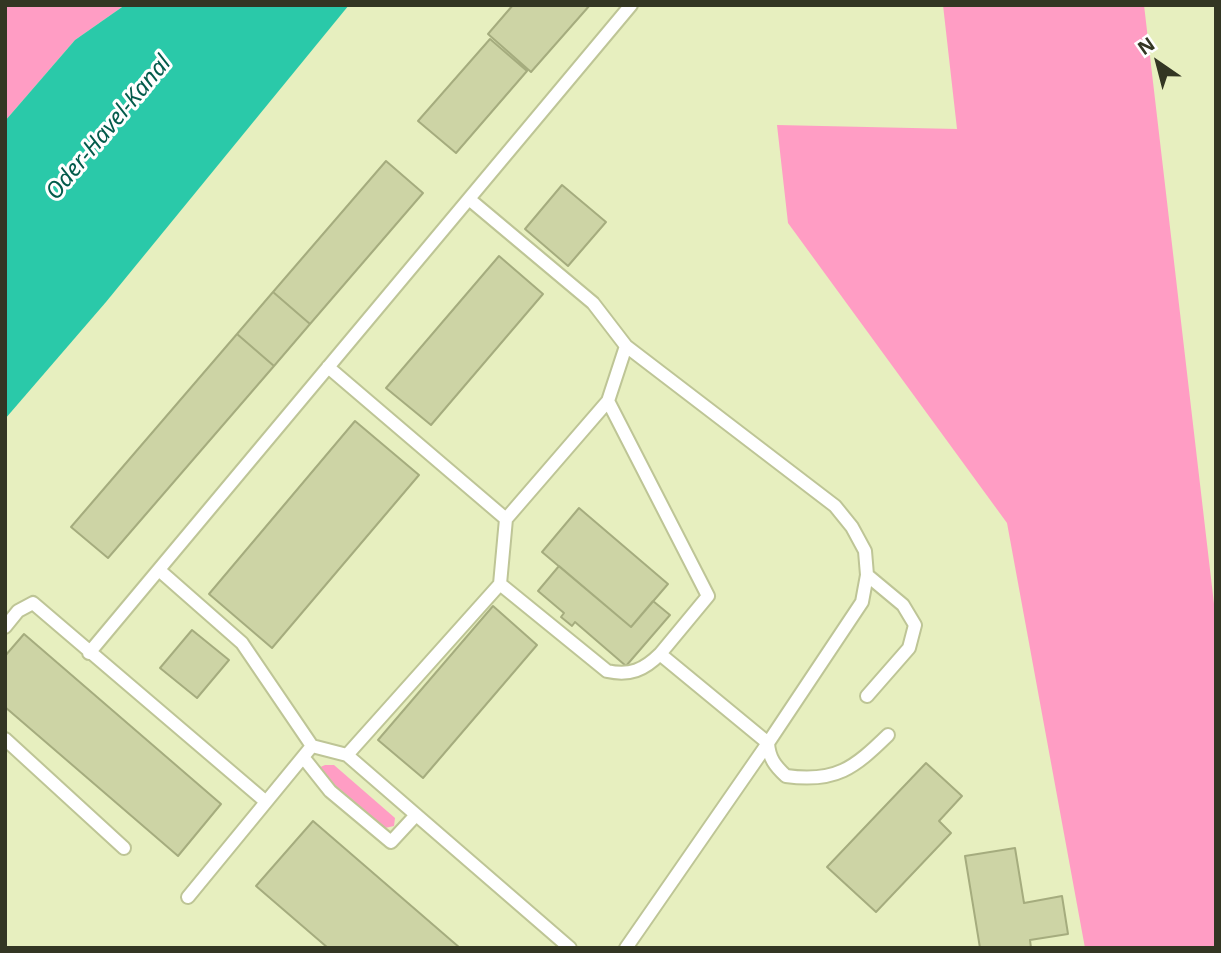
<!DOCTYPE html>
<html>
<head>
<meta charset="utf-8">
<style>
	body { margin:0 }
	#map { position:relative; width:1221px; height:953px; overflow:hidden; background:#e7efbf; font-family:"Noto Sans",sans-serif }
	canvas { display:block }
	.frame { position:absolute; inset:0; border:7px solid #333623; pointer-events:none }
	.north { position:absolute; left:1123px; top:28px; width:70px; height:70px; -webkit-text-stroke:5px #fff; paint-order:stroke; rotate:325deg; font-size:19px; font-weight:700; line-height:28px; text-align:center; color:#333623 }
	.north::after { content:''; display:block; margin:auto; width:24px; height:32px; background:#333623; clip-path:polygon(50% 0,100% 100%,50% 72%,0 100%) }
</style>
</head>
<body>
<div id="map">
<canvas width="1221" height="953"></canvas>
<div class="frame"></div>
<div class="north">N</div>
</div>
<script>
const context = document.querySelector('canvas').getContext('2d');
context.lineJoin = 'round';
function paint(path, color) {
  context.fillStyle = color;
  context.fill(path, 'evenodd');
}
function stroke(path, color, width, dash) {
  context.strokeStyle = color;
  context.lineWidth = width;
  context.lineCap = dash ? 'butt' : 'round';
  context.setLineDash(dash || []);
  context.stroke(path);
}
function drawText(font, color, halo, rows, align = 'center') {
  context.font = font + ' "Noto Sans",sans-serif';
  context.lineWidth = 6;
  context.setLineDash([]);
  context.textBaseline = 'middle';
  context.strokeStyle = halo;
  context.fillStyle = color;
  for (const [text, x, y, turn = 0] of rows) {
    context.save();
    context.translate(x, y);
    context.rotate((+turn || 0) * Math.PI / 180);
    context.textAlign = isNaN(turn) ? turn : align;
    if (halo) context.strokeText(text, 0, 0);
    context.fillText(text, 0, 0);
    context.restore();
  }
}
paint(new Path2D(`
	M5,5H125L75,40L5,121Z
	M943,5H1144L1216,621V948H1085L1007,523L788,223L777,125L957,129Z
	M325,765H334L395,818L394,826L385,828L316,769Z`), '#ff9dc4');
paint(new Path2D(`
	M125,5H349L106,302L5,419V121L75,40Z`), '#2ac9a9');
const building = new Path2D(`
	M513,5H590L531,72L488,34Z
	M490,39L527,71L456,153L418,121Z
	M386,161L423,193L310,324L273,292Z
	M562,185L606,222L568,266L525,229Z
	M499,256L543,294L431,425L386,388Z
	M273,292L310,324L274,366L237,334Z
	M237,334L274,366L108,558L71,527Z
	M355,421L419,475L272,648L209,594Z
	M579,508L668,584L631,627L542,552Z
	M559,566L631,627L653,601L670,615L626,666L575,622L572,626L561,617L564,613L538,591Z
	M493,606L537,645L423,778L378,740Z
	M192,630L229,660L197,698L160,668Z
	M24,634L221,804L178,856L5,707V656Z
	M926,763L962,796L939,821L951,833L876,912L827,867Z
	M313,821L460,948H328L256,886Z
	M1015,848L1024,903L1062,896L1068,934L1030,940L1031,948H980L965,856Z`);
paint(building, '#cdd4a5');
stroke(building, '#a5ac7e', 2);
const service = new Path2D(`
	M328,367L506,519L608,401L626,346L593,303L469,199
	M608,401L708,596L660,654L768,743L862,602L867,575L865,551L852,527L835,506L626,346
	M159,570L242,643L312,746
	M500,584L607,671C630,676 644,670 660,654
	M5,627L18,611L33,603L265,801
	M89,653L631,5
	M867,696L909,648L915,625L903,605L867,575
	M5,739L124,848
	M768,743C769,758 775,766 786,776C836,783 854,768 888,735
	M347,755L570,948
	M303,757L330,791L391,842L416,815
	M188,897L312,746L347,755L500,584L506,519
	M626,948L768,743`);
stroke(service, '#bec596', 16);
stroke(service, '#fff', 12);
drawText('italic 23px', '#035b4b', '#fff', [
	["Oder-Havel-Kanal",109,128,-50]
]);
</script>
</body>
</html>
